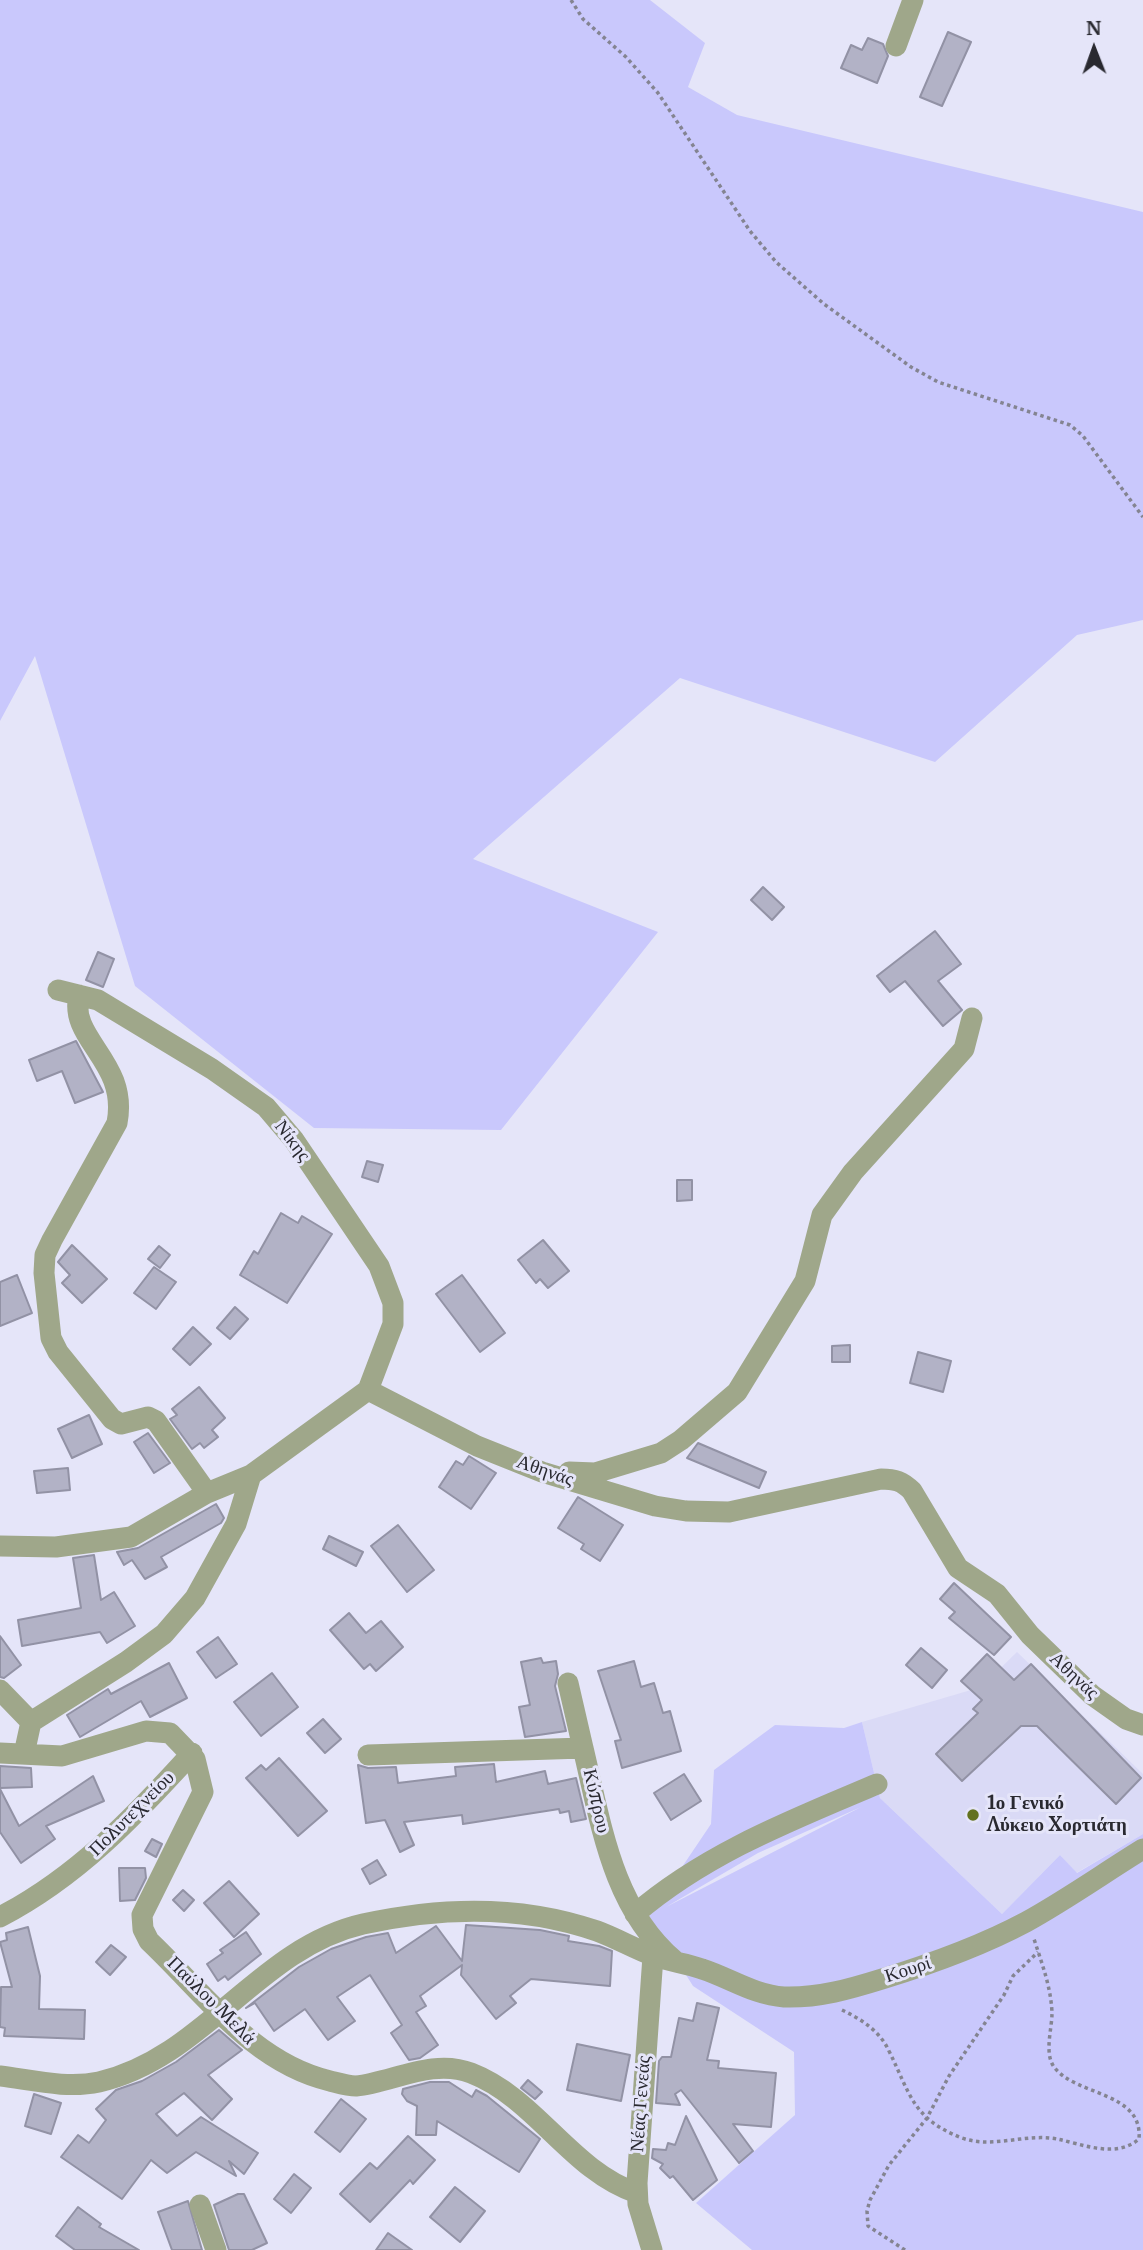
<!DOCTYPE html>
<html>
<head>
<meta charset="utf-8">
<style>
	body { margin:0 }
	#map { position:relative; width:1143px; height:2250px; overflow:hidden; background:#e5e5f9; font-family:Merriweather,serif }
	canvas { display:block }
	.north { position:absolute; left:1059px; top:14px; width:70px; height:70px; -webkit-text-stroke:5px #e5e5f9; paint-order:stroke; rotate:359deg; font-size:19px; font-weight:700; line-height:28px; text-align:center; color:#292930 }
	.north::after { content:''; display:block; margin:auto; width:24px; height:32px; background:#292930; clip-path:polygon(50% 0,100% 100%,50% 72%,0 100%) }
</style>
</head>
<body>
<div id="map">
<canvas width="1143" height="2250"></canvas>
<div class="north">N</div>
</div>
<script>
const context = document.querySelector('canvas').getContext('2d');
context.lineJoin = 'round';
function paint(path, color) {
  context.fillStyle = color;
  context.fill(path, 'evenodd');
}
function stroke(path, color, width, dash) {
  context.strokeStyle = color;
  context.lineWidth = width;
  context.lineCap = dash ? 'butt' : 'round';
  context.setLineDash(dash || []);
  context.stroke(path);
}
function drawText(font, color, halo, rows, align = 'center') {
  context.font = font + ' Merriweather,serif';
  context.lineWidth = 6;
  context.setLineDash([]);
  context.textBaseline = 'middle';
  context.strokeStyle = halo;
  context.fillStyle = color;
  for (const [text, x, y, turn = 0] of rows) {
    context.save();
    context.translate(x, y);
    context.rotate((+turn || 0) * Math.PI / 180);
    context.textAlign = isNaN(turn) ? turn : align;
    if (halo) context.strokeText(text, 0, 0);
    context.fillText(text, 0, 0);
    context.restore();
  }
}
paint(new Path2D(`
	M1017,1652L1143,1774V1834L1076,1873L1060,1855L1002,1914L880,1798L862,1722L971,1690L975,1693Z`), '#dadaf6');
paint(new Path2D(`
	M0,0H650L705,43L688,87L737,115L1143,212V620L1077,635L935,762L680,678L473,859L658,932L501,1130L314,1128L135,986L35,656L0,721Z
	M862,1722L880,1798L1002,1914L1060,1855L1077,1873L1143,1834V2250H752L696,2203L795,2115L794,2052L693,1986L649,1916L711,1824L714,1770L775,1725L844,1728ZM861,1807L666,1907L758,1853Z`), '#c9c8fc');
const building = new Path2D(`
	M948,32L971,42L942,106L920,97Z
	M868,38L883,44L888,56L877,83L841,68L851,45L862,50Z
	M763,887L784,907L772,920L751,900Z
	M935,931L961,964L938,981L962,1010L943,1026L905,981L890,992L877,976Z
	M98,952L114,959L103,987L86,980Z
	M76,1041L103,1092L75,1103L62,1071L37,1081L29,1060Z
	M367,1161L383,1165L378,1182L362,1177Z
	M677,1180H692V1200L677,1201Z
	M281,1213L298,1223L302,1216L332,1234L287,1303L240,1275L254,1251L258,1254Z
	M543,1240L569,1271L548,1288L540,1279L536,1283L518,1260Z
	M72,1245L107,1279L82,1303L62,1283L70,1275L58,1262Z
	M159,1246L170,1255L160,1268L148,1259Z
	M154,1267L176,1282L156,1309L134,1293Z
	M17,1275L32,1313L0,1326V1282Z
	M462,1275L505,1333L480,1352L436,1294Z
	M235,1307L248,1319L230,1339L217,1328Z
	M193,1327L211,1344L190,1365L173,1349Z
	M850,1345V1362H832V1346Z
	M918,1352L951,1361L943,1392L910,1383Z
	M199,1387L225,1418L212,1430L218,1437L204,1448L200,1443L192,1449L170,1419L177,1415L172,1409Z
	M89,1415L102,1444L72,1458L58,1429Z
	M148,1433L170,1463L154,1473L134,1442Z
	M698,1443L766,1472L759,1488L687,1458Z
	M469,1456L496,1473L471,1509L439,1487L456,1461L463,1465Z
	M68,1468L70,1490L37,1493L34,1471Z
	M578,1497L623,1525L600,1561L581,1549L584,1544L558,1528Z
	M216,1504L224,1518L221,1523L161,1557L167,1567L145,1579L132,1560L124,1565L117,1552L138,1548Z
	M398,1525L434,1570L407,1592L371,1546Z
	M329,1536L363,1552L356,1566L323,1549Z
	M94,1555L101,1600L114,1592L135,1626L107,1643L100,1632L22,1646L18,1620L81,1608L73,1558Z
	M954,1583L1011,1637L994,1655L949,1618L955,1612L940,1599Z
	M349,1613L366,1633L381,1621L403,1647L376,1671L370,1664L364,1669L330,1630Z
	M0,1636L21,1665L4,1678L0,1677Z
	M218,1637L237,1664L216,1678L197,1652Z
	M921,1648L947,1670L932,1688L906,1665Z
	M987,1654L1014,1680L1031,1664L1141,1778L1116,1804L1037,1726H1021L962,1781L936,1754L978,1713L973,1709L982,1700L961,1681Z
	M541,1658L543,1663L556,1661L558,1674L555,1686L566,1731L525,1737L519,1707L530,1705L521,1662Z
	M634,1661L641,1687L654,1683L663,1713L670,1711L681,1751L622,1768L615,1741L621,1740L598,1671Z
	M169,1663L187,1698L150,1717L141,1701L80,1737L67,1715L108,1689L111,1694Z
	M272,1673L298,1707L261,1736L234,1702Z
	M323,1719L341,1739L325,1753L307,1733Z
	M279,1758L327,1811L298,1836L246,1778L261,1765L266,1770Z
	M494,1764L496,1782L545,1771L548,1784L576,1778L586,1819L571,1822L569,1811L560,1813L559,1809L463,1824L462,1815L404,1822L414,1845L400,1852L385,1820L366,1823L358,1765L368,1768L396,1767L398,1783L456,1776L455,1767Z
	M0,1766L31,1768L32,1787L0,1788Z
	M684,1774L701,1801L671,1820L654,1793Z
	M93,1776L104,1801L46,1826L55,1839L21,1863L0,1832V1789L19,1826Z
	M152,1839L162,1844L156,1857L145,1851Z
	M377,1860L386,1875L370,1884L362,1869Z
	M119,1868H145L146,1878L135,1900L120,1901Z
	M229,1881L259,1914L234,1937L204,1903Z
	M183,1890L194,1900L184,1911L173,1900Z
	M466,1925L540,1930L569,1936L568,1941L599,1946L612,1951L610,1986L531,1979L510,1996L516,2003L496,2019L461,1975L462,1965L420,1996L426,2006L416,2012L438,2045L420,2058L409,2060L391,2033L402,2025L370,1975L337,1997L355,2021L328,2040L305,2009L274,2031L255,2003L246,2008L299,1967L331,1949L366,1937L388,1933L396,1953L436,1926L462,1961Z
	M28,1927L40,1976L39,2009L85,2010L84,2039L4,2036L5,2028L0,2027L1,1987H12L0,1942L7,1940L6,1933Z
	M246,1932L261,1954L228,1980L225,1976L218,1981L207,1964L223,1953L220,1950Z
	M111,1945L126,1957L110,1975L96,1962Z
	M697,2003L719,2008L707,2060L719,2061L718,2068L776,2073L771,2127L733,2124L753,2151L739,2163L681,2090L675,2094L680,2105L656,2103L659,2061L662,2057H671L679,2018L693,2021Z
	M219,2030L242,2050L208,2075L232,2099L212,2120L184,2093L156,2114L177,2136L201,2117L258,2153L244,2174L229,2161L236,2176L196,2152L167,2173L151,2160L122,2199L61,2157L78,2135L89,2143L106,2120L96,2109L116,2090L142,2081L176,2062Z
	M577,2044L630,2055L621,2101L567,2090Z
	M528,2080L542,2092L535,2099L521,2088Z
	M430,2082H449L472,2097L476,2090L487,2096L540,2139L519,2172L437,2121L436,2135H416L417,2106L407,2101L402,2094L403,2089Z
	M34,2094L61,2103L51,2134L25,2126Z
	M341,2099L366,2119L340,2152L315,2132Z
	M686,2116L717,2180L693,2200L673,2176L670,2178L660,2168L663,2164L652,2158L653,2149L666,2150L668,2143L675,2145Z
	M408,2136L435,2160L413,2184L410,2180L370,2222L340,2194L370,2163L377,2169Z
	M294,2174L311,2188L291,2213L274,2199Z
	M455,2187L485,2211L460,2242L430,2217Z
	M238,2194H244L267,2243L252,2250H229L214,2205Z
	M188,2201L202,2250H172L158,2212Z
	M78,2207L101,2224L99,2227L139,2250H75L56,2236Z
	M388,2233L412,2250H376Z`);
paint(building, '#b2b2c6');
stroke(building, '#9292a5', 2);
stroke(new Path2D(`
	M571,0L583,19L626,57L658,93L750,231L776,262L824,304L911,367L938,382L1070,425L1083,436L1143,517
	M842,2010C861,2019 880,2031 889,2051C910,2093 912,2119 962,2138C993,2149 1025,2133 1057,2139C1082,2144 1116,2159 1139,2139C1143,2091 1075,2096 1054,2067C1044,2053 1052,2029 1052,2013C1051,1987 1042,1964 1034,1939
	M905,2250L868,2226L867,2211L870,2200L889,2165L927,2118L949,2076L1004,1995L1013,1976L1038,1952`), '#848491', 3.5, [3.5, 3.5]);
stroke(new Path2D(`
	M896,46L913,0
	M58,990L98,1000L212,1069L266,1107L294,1140L379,1266L393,1303V1324L368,1390
	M79,995C68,1040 129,1061 117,1123L52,1240L45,1255L44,1273L51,1338L58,1352L112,1419L121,1424L148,1417L156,1421L207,1493
	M569,1472L595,1473L661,1453L681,1440L737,1392L805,1281L822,1215L853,1172L964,1049L972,1018
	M0,1546L56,1547L131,1537L207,1493L251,1475
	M568,1683L583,1748
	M0,1690L31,1722
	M0,1753L62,1756L146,1731L170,1733L195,1759L203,1792L142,1915L143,1929L149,1941C204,1993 253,2063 330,2081C338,2083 348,2086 356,2086C393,2082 433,2058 471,2073C536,2098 571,2171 637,2193
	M24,1754L31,1722L126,1662L164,1634L195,1598L236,1524L251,1475L368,1390L477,1446L542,1472L655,1506L686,1511L729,1512L881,1479C895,1479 902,1481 912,1491L958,1568L997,1594L1030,1635L1092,1695L1126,1719L1143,1725
	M368,1755L583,1748C601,1823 612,1907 674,1960
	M635,1914C706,1853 792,1820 877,1784
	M0,1917C77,1877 134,1817 192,1753
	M0,2076C32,2080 67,2089 99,2082C204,2058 258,1948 363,1924C440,1907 522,1905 597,1931C616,1938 635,1949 654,1956C670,1962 687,1963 702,1969C730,1978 754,1995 784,1997C819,1998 850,1989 882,1979C931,1964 981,1946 1026,1922C1066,1900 1104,1873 1143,1849
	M200,2205L216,2250
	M652,2250L638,2204L637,2183L653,1956`), '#9fa78a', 21);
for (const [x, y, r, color] of [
	[973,1815,7,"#63721f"]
]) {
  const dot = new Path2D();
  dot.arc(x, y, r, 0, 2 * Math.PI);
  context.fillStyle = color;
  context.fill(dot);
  stroke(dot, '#e5e5f9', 2.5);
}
drawText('19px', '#292930', '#e5e5f9', [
	["Νίκης",292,1141,53],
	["Αθηνάς",545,1471,19],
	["Αθηνάς",1074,1676,43],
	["Κύπρου",596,1801,77],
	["Πολυτεχνείου",132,1814,-45],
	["Κουρί",908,1970,-18],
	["Παύλου Μελά",211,2001,45],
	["Νέας Γενεάς",641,2104,-86]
]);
drawText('bold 19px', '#292930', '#e5e5f9', [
	["1ο Γενικό",987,1804],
	["Λύκειο Χορτιάτη",987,1826]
], 'left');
</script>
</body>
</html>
